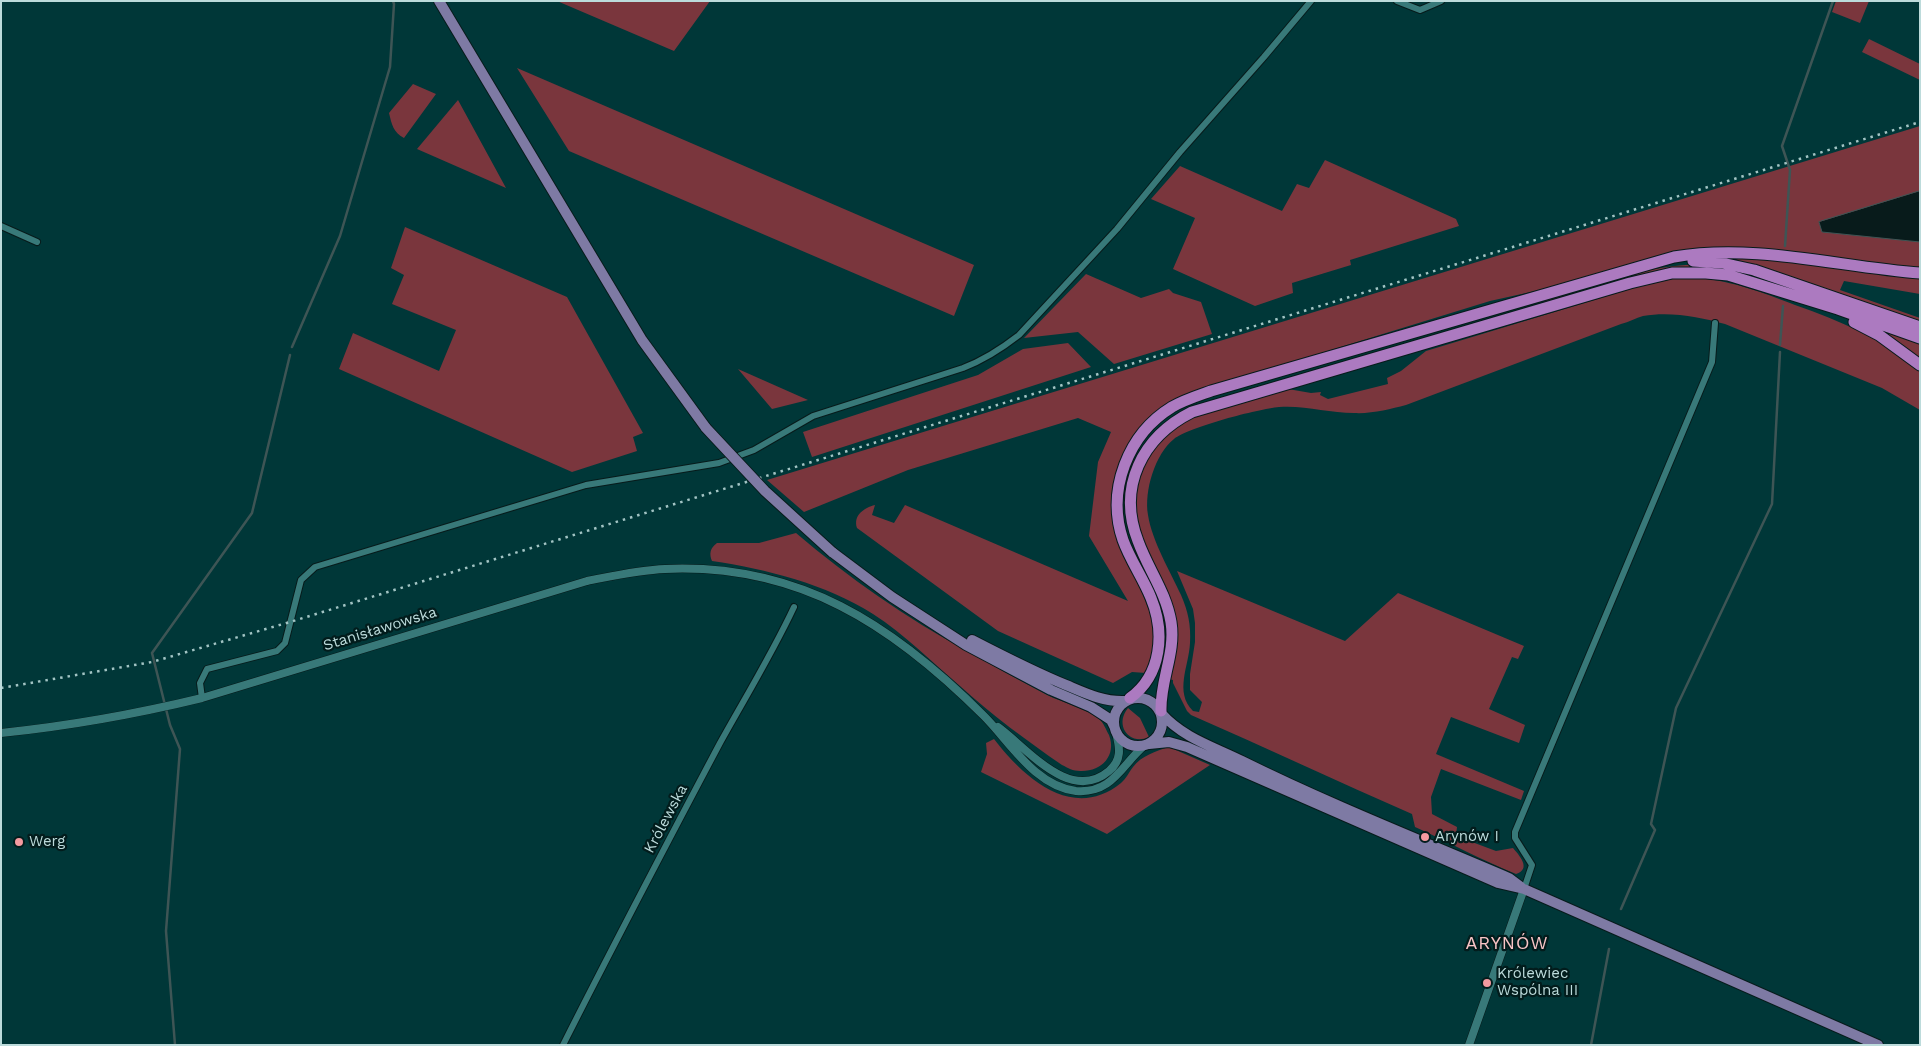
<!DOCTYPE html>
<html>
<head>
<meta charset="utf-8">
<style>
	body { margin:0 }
	#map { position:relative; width:1921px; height:1046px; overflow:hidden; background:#003738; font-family:"Work Sans",sans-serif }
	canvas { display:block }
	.frame { position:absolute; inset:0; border:2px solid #bcdbdb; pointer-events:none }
</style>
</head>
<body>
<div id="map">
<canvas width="1921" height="1046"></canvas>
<div class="frame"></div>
</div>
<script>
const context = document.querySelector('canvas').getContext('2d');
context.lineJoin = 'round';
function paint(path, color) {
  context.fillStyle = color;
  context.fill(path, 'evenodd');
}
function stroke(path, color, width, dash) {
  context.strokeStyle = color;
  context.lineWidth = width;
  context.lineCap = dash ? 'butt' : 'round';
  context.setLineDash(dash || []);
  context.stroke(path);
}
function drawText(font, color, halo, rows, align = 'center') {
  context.font = font + ' "Work Sans",sans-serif';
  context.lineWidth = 4.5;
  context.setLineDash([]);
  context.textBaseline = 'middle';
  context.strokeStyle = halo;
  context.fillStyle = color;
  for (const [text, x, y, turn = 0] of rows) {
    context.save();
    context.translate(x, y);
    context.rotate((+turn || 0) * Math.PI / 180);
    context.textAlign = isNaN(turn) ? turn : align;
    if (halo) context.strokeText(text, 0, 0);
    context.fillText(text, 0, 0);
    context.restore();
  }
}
paint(new Path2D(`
	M557,1H710L674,51Z
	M1836,1H1869L1860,23L1832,12Z
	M1869,39L1920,64V80L1862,52Z
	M517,68L974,265L954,316L569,151Z
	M413,84L436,94L404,138C393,132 392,125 389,113Z
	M458,100L506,188L417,149Z
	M1920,126V269L1729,248L1490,301L1188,394C1178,398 1169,402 1161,408C1120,437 1101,493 1118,540C1134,586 1170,622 1146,673L1132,672L1113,683L998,631L857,528C853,515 864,508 875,505L872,515L894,523L905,505L1128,601L1089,536L1098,462L1111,432L1078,418L908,470L804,512L767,480Z
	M1325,160L1456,219L1459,226L1350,260L1351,265L1292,283L1293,293L1255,306L1173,269L1195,218L1151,199L1180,166L1282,211L1297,184L1309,188Z
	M405,227L567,297L643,433L633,437L637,451L572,472L339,369L353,333L439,371L456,330L392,304L404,275L391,268Z
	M1716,256L1764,258L1920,278V294L1844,281L1840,290L1920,318V322Z
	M1703,264L1743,270L1920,330L1702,268L1545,303L1543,299C1596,284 1648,265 1703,264Z
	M1086,274L1141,298L1169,289L1173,293L1201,302L1212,334L1114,364L1078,332L1024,338Z
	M1699,278C1736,282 1761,292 1795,305C1840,321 1884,339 1920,371V410L1882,388L1725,324C1700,317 1670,311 1643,316C1636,318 1629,322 1621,324L1406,405C1390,409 1372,414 1354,413C1329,413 1304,405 1279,407C1258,409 1189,427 1174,439C1155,454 1144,491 1148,515C1152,541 1170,571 1181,595C1188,611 1191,625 1190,643C1189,666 1174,692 1193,711L1199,712L1202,702L1190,690V674L1195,642V623L1193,609L1177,571L1345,641L1398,593L1524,646L1518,659L1512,657L1489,709L1525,725L1519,743L1451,717L1436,754L1524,791L1521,800L1441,769L1431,797L1432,814L1457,827L1456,836L1496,851L1513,848C1519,855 1532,869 1516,874C1481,860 1449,842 1415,827L1412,814C1338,782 1265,747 1191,715L1187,711L1173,683V680L1169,679L1177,641L1136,519L1135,488L1141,470L1158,441L1183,420L1288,389L1311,393L1321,392L1320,395L1328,399L1388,384L1387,378L1401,371L1426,351L1637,287L1673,279Z
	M1873,325L1920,342V361Z
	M1068,343L1091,367L812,457L803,432L978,375L1023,349Z
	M738,369L808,400L772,409Z
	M796,533C849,578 906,618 967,651C994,666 1020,681 1047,695C1064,703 1085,708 1099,719C1104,723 1106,730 1109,735C1117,756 1101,772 1080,771C1073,771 1068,768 1062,765C1027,741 992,715 960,686C932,662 904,634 873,614C826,584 766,569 712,561C709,554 710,548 717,543H759Z
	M1128,708L1140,718L1149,737C1129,746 1114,725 1128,708Z
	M994,739C1024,778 1073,822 1121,783C1126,779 1129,772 1133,767C1141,756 1156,751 1169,747L1210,765L1107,834L981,772L987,754L986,743Z`), '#7a363d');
const water = new Path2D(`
	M1920,191V242L1822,232L1819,222Z`);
paint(water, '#081b1b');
stroke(water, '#3e5555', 1);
stroke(new Path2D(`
	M1785,246L1790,170L1782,146L1833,1
	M1780,345L1783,306
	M292,347L340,236L390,67L394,4L393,1
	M1621,909L1655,830L1651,824L1676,708L1772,504L1780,352
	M175,1045L166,931L180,749L170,725L152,653L252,513L290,355
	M1591,1045L1609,949`), '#3e5555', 2.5);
const minor = new Path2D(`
	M1397,1L1420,10L1441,1
	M1,226L37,242
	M202,698L200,683L207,669L277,651L285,643L301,580L315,567L586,485L719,463L754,450L813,416L963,368C984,360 1001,349 1019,335L1117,229L1180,152L1264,57L1311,1
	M1524,889L1532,865L1515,838V832L1712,362L1715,323
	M563,1045C614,944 667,843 720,743C745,698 772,654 794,607`);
const tertiary = new Path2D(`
	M998,727C1027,748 1070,804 1109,771C1122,760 1120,748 1116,733
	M1,733C69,726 136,714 202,698L587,581C613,576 639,570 665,569C799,563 893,625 984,716C1010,742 1035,786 1076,791C1113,794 1122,764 1145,745
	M1469,1045L1524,889`);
const primary = new Path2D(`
	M439,1L642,340L706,428
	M832,552L892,597L966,645L1051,690L1091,707L1111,720L1114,726
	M972,640C1003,656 1034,672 1066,685C1085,693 1103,702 1125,701
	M1114 722a24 24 0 1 1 48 0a24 24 0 1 1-48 0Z
	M1161,713C1183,738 1214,747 1242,761C1329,804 1420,840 1509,878L1521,887
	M1149,744L1169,742L1187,747L1498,883L1524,889L1878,1045`);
const motorway = new Path2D(`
	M1693,261L1722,263L1754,270L1920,327
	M1854,322L1879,335L1920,365
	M1130,698C1162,675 1165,632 1151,598C1143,578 1130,560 1123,540C1106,490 1128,434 1172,407C1184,400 1197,396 1211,391L1674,257C1755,243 1839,267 1920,273
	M1161,711C1160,680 1176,653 1171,622C1166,592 1148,569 1138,541C1117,487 1142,437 1192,412L1630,283L1672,273H1706L1728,275L1838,309L1920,338`);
stroke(minor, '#071b1b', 8);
stroke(tertiary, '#071b1b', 9);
stroke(primary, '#071b1b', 12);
stroke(motorway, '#071b1b', 13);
stroke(minor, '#387979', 6);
stroke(tertiary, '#387979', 8);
stroke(primary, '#7e7aa4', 10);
stroke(motorway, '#ac7ac0', 11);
stroke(new Path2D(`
	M1,688L152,662L290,622L1920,122`), '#a2c4c4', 2.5, [2.5, 5]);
const primaryBridge = new Path2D(`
	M706,428L765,491L832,552`);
stroke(primaryBridge, '#071b1b', 12, []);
stroke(primaryBridge, '#7e7aa4', 10);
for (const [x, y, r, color] of [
	[1425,837,5,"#f49aa0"],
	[19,842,5,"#f49aa0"],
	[1487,983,5,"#f49aa0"]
]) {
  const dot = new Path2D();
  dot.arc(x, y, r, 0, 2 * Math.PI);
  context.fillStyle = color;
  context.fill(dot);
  stroke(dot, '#021c1c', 2);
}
drawText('15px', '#bcdbdb', '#021c1c', [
	["Stanisławowska",380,629,-17],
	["Królewska",666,819,-62]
]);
drawText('15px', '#bcdbdb', '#021c1c', [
	["Arynów I",1435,837],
	["Werg",29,842],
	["Królewiec",1497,974],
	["Wspólna III",1497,991]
], 'left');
context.letterSpacing = '1px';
drawText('18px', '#fac5c7', '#021c1c', [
	["ARYNÓW",1507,944]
]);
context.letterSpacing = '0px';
</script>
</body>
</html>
